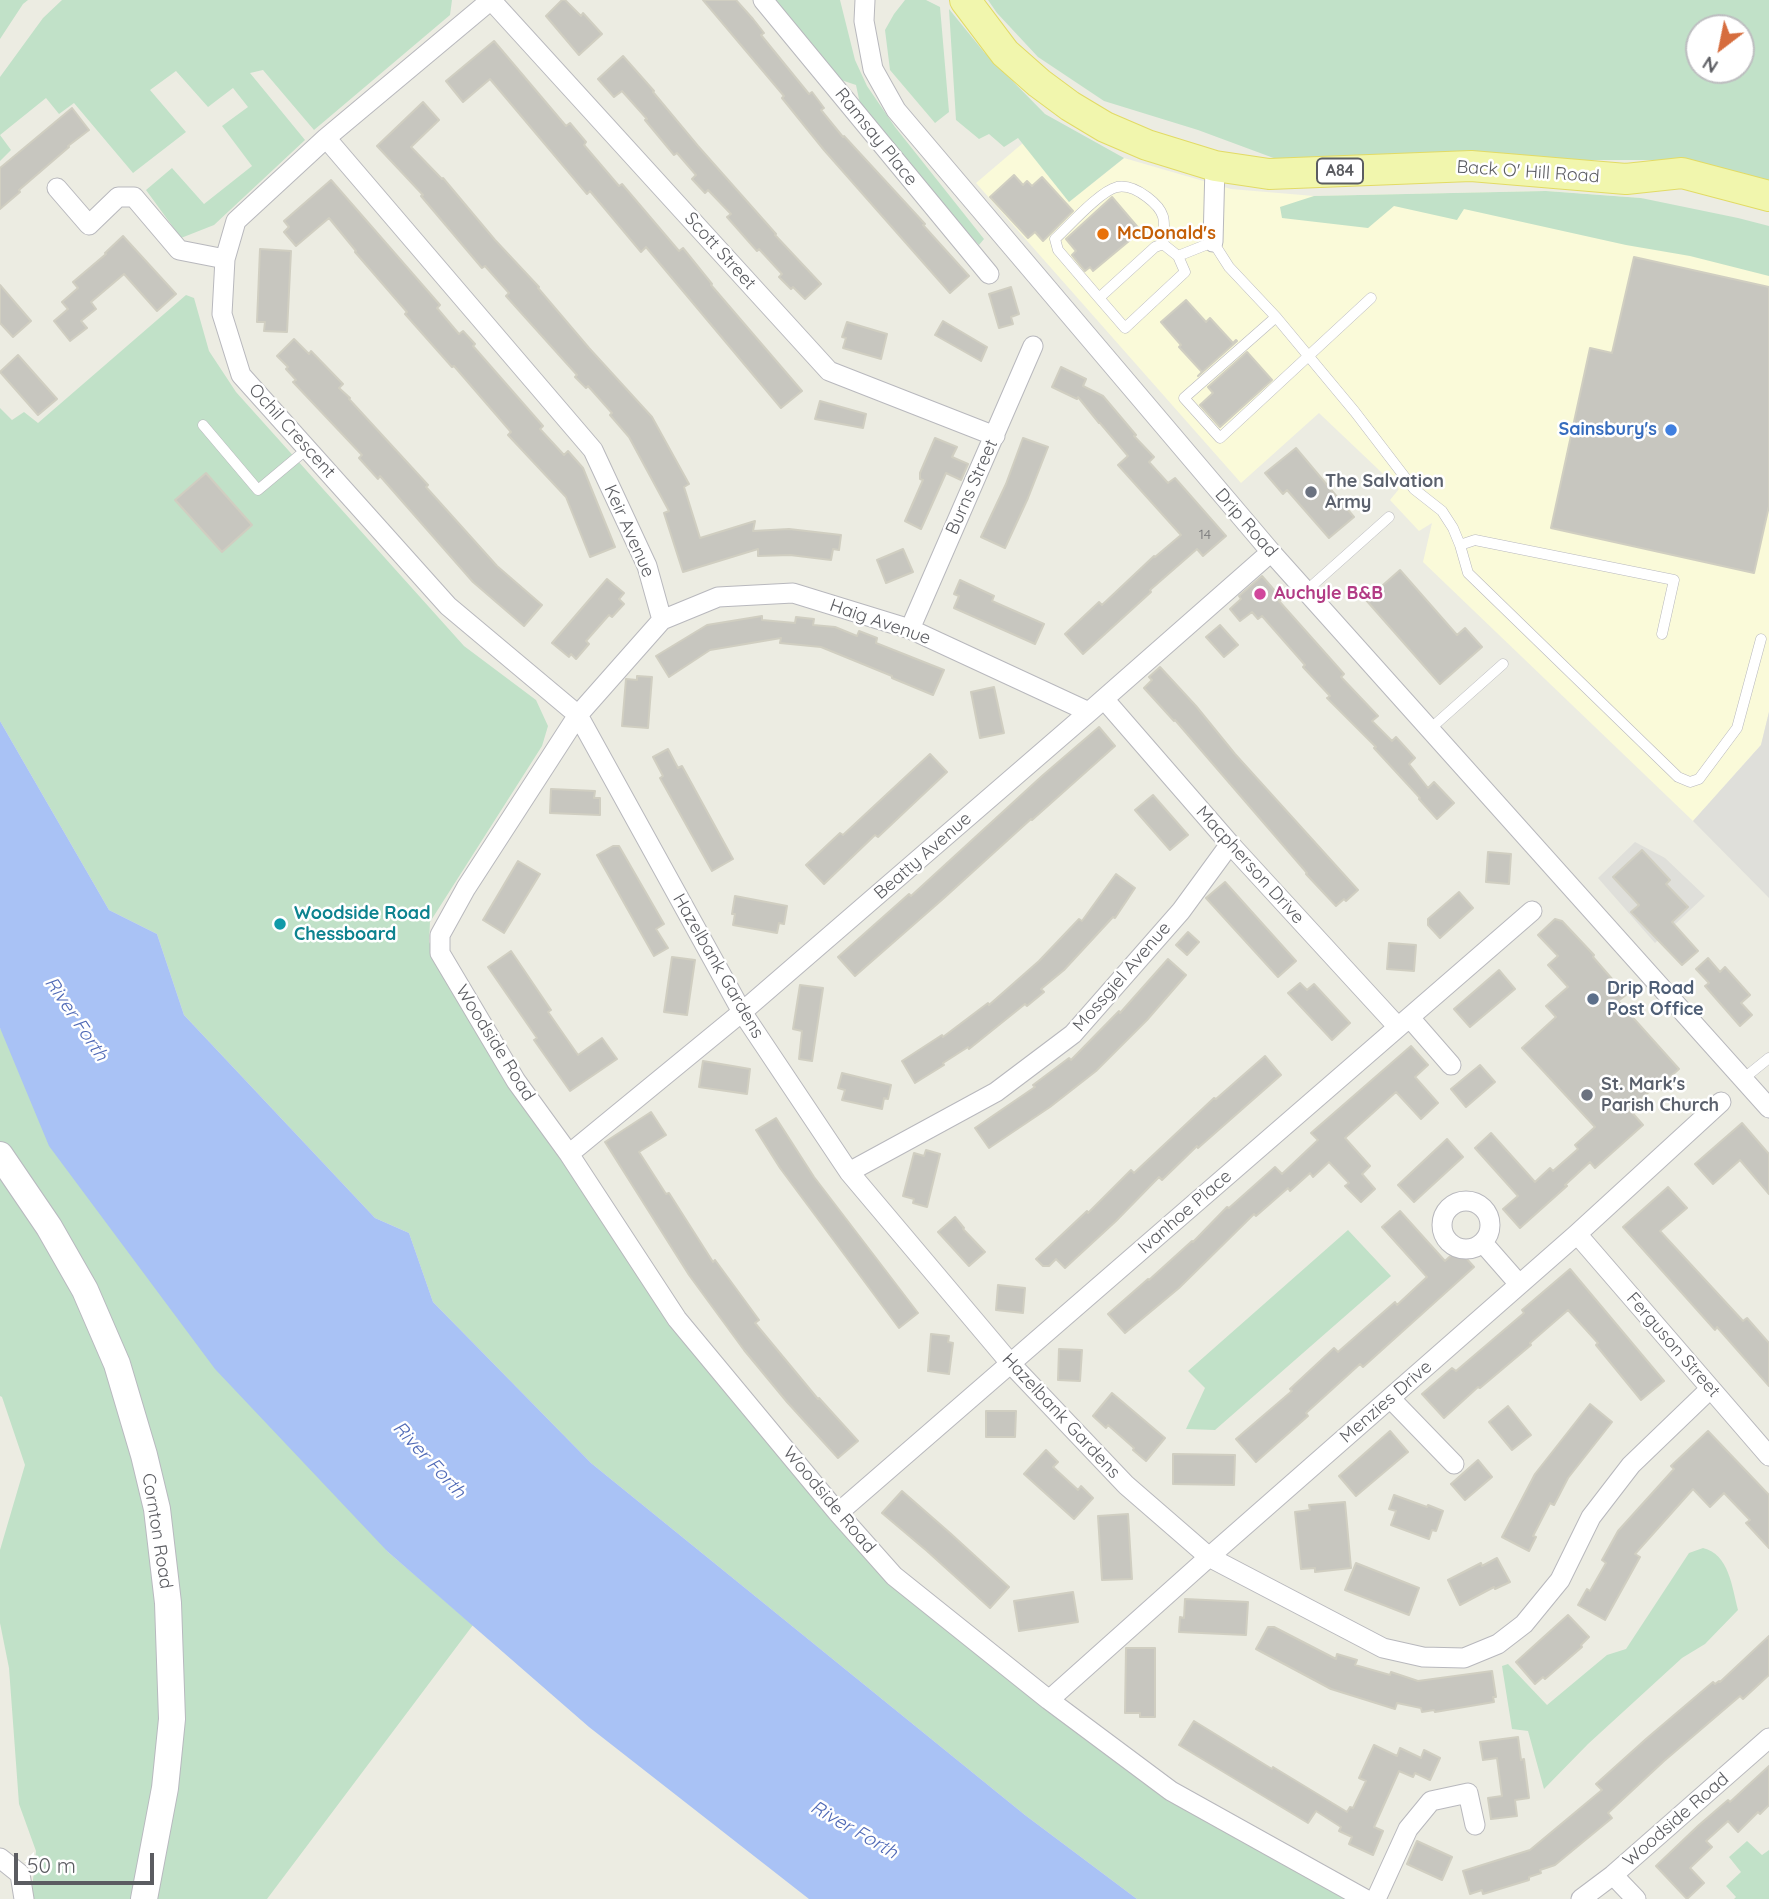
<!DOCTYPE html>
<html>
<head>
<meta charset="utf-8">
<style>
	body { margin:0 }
	#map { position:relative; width:1769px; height:1899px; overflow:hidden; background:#ecece2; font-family:Quicksand,sans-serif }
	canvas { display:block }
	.north { position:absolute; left:1685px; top:14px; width:70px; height:70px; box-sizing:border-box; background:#fff; border:2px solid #bdbec0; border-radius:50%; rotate:212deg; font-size:19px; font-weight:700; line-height:28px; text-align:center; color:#5b5c61 }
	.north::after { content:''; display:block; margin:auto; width:24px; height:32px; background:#d66d3e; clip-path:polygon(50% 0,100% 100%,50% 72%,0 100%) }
	.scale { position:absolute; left:14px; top:1853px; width:140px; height:32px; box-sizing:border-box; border:4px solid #5b5c61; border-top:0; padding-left:9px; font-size:21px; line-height:24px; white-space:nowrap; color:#5b5c61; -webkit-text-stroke:5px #fff; paint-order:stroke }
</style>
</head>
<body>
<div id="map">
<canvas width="1769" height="1899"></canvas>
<div class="north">N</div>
<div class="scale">50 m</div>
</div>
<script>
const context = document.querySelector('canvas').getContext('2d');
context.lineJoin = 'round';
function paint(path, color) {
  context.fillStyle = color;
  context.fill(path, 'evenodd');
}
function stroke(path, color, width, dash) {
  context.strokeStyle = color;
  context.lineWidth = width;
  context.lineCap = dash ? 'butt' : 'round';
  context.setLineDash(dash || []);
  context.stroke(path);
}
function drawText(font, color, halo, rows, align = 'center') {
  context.font = font + ' Quicksand,sans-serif';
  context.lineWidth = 5;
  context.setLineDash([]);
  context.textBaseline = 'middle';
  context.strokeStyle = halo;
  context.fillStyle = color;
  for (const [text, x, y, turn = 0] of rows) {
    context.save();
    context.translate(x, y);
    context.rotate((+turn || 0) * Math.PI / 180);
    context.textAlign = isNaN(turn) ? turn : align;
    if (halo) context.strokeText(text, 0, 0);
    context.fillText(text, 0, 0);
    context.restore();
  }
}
paint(new Path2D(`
	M1023,143L1069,202L1124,158L1231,189L1314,196L1546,191L1641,198L1769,246V712L1761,745L1693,821L1423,562L1432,523L1419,531L1390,500L1399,489L1319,413L1241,483L976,183Z`), '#fafad9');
paint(new Path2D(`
	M1769,712V898L1693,821L1761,745Z
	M1635,842L1665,858L1705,896L1655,943L1598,878Z`), '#dfdfda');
paint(new Path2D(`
	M0,0H28L23,4L0,39Z
	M62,0H452L450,15L314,130L263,70L250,73L305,140L214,225L181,238L146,190L172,168L204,204L252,166L222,126L248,107L233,88L208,107L176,71L150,90L186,132L133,173L74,103L59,114L46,98L0,135L11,150L0,161V77L43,18Z
	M773,0H840L855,60L867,86L895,127L984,239L979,245L878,135L860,104L856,85L835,78Z
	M905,0H926L940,7L949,112L935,123L890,70L885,30L894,14Z
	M988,0H1769V184L1676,160H1279L1198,130L1104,101L1038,57L997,13ZM1699,28H1741V70H1699Z
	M949,9L984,52L1045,114L1124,158L1069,202L1018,138L1004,147L989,134L979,139L956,120Z
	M1546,191L1641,198L1738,218L1769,226V276L1690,256L1626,245L1464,209L1457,220L1394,206L1368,228L1282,218L1280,207L1314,196Z
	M186,295L194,298L209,351L236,392L464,646L536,700L548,726L542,746L430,922L429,942L471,1020L677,1326L906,1590L1049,1706L1361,1899H1137L1025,1815L591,1463L433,1302L409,1233L375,1218L184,1015L157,934L109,910L0,721V408L12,420L24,412L38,423Z
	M0,1028L388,1552L473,1625L267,1899H31L36,1851L19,1804L9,1668L0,1623V1550L25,1465L2,1397L0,1396Z
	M1348,1230L1391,1276L1215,1430L1186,1429L1205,1388L1188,1371Z
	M1703,1548C1729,1554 1732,1587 1738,1610L1705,1644L1682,1658L1588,1744L1544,1789L1528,1731L1512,1729L1502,1666L1508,1664L1547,1705L1607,1655L1626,1649L1689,1553Z
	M1747,1841L1762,1855L1769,1850V1899H1734L1736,1897L1726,1886L1741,1872L1729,1857Z`), '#c1e1c8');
paint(new Path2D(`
	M0,721L109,910L157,934L184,1015L375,1218L409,1233L433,1302L591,1463L1025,1815L1137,1899H809L589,1727L388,1552L215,1369L49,1146L0,1028Z`), '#a9c2f5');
const building = new Path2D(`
	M562,0H565L581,16L583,13L602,34L579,55L546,16Z
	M703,0H736L753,19L764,33L761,35L809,94L812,92L824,108L821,110L843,137L844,136L925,224L923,225L969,276L950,293L824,150L782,98L784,96Z
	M494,41L566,126L570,123L586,142L584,145L619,186L622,184L679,251L683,248L712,284L711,285L802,391L781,408L646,247L641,252L590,191L587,194L490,79L463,102L446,81Z
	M623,56L654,91L653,92L698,146L776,234L775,235L821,284L805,299L793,287L791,289L779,277L782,274L759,249L757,251L727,217L731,214L708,190L705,193L692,179L696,175L677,153L674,155L645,120L647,119L622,91L614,97L598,79Z
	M423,102L439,120L411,147L442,179L443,178L495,240L539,287L538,288L589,348L652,417L689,484L684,487L700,538L755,521L753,531L789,529L841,535L839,550L833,549L831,560L790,555L758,556V549L683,572L664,513L669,511L629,437L610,415L612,413L588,386L586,388L575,377L577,375L506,296L509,293L485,266L482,268L421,196L423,195L377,146Z
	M72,108L89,130L68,146L69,147L19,190L20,192L0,209V168Z
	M1014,175L1023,185L1027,181L1032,186L1042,177L1073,211L1043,241L1035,232L1028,238L990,197Z
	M331,180L440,305L437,308L459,334L463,331L475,344L473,346L543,426L540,429L564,455L568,451L583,468L615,547L590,557L566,497L508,435L511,432L454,366L452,367L405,314L407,312L355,252L356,251L329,218L296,246L284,232L289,227L284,221Z
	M1112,197L1141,231L1093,271L1090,267L1085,271L1072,255L1076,251L1066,239Z
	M123,236L176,294L157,311L124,274L91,302L96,309L81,321L87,328L70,341L54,321L68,309L62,302L78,288L73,282L106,254L105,253Z
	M260,249L291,251L287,332L264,331L265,322H257Z
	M1634,257L1769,287V506L1754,573L1551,528L1590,348L1612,353Z
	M0,285L31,321L13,337L0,323Z
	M1011,287L1019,314L1011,317L1013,324L999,328L989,294Z
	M1186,300L1206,322L1210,318L1233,343L1236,340L1237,341L1198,376L1202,372L1179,347L1181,345L1161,322Z
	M943,321L987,347L981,361L935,335Z
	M847,322L887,334L881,359L843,348L846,338L842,337Z
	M294,339L309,354L311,351L343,384L339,388L350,398L349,399L428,485L426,487L497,566L542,605L524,626L473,582L380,476L378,479L359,458L362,455L293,382L296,380L286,369L288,367L277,356Z
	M1247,352L1272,380L1220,427L1200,405L1213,393L1208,387Z
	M18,355L57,399L38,415L0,372Z
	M1061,367L1086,379L1083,386L1103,396L1136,435L1134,436L1154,457L1149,462L1168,483L1175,478L1226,536L1203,556L1197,549L1150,590L1151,592L1083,654L1065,634L1099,602L1102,605L1154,556L1155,557L1181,535L1118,465L1128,456L1100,423H1099L1078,397L1077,399L1052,387Z
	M820,401L866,414L863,428L815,419Z
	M935,438L957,447L952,457L968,464L961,480L946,473L921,529L905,521L923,480L920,479V473Z
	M1023,438L1048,447L1028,498L1005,548L981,537L1006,484Z
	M1296,448L1354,517L1329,538L1287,490L1283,494L1265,473Z
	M206,473L252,525L222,552L175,500Z
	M903,549L913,572L886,583L877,560Z
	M1400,570L1457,635L1465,628L1482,647L1440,684L1366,600Z
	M1262,576L1282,599L1279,601L1344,674L1341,677L1378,716L1372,721L1392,741L1396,737L1415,758L1409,764L1428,788L1434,782L1454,803L1437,819L1419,799L1420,798L1374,748L1376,747L1327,698L1330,696L1303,667L1305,665L1262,616L1258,619L1252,612L1240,621L1230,609L1241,599L1239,596Z
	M607,579L624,593L619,599L624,604L612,617L609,615L586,641L589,644L576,659L571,654L569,657L552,643Z
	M960,580L994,596L992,601L1044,624L1035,644L954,608L959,596L954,594Z
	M762,616V620L795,623L796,617L814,619L813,625L835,627L857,636L859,631L877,638L876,643L944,670L933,695L892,678V676L821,647L780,643L781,638L710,650L669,677L656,656L707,625Z
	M1220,625L1238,645L1224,657L1206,637Z
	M1160,667L1196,706L1235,754L1358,890L1346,901L1344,899L1336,906L1306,874L1307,873L1175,720L1174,721L1144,688L1152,680L1149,677Z
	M637,676L652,677L648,728L622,726L626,679L637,680Z
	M994,687L1004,733L980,738L971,692Z
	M1099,727L1115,746L1032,820L1031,819L944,898L855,976L838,957L909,894L911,896L1042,776Z
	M668,749L678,768L682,766L733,859L712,871L660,778L663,776L653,757Z
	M930,754L947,772L878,837L875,835L824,884L806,865L840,833L843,835Z
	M551,789L595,791L594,798H600V815L550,813Z
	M1153,795L1188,835L1170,850L1135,810Z
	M613,846H619L664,924L656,929L668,948L654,956L597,855Z
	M1642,850L1670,880L1666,884L1688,907L1672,922L1698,951L1682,965L1631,912L1639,905L1613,877Z
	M1488,852L1511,854L1509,884L1486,882Z
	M518,861L540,874L504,933L483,920Z
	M1116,874L1135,888L1115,918L1113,917L1064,970L1041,989L1044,992L1027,1006L1025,1004L969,1049L968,1047L943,1063L944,1065L915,1083L902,1061L942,1035L943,1037L988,1003L989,1005L1039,961L1079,919L1082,921Z
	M1225,882L1296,961L1278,977L1206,898Z
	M1459,892L1473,908L1440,938L1428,925V919Z
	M735,896L787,906L784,924L779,923L777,933L733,925L735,914H732Z
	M1555,919L1562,921L1594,955L1593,957L1626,995L1618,1001L1679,1069L1670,1077L1673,1080L1662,1090L1657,1085L1629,1109L1643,1125L1595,1168L1590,1162L1565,1185L1567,1186L1520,1228L1503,1209L1518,1196L1475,1148L1491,1133L1535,1182L1550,1168L1553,1171L1578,1149L1575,1145L1595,1127L1522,1048L1556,1017L1546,1006L1568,987L1548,965L1558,956L1538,935Z
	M1188,932L1199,942L1187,955L1176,945Z
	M1389,943L1416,945L1414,971L1387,969Z
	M511,951L551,1010L548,1012L578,1055L602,1038L617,1059L570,1091L534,1040L537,1038L488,967Z
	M672,957L695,960L687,1015L664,1012Z
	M1708,958L1720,972L1725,967L1750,995L1741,1003L1752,1015L1740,1026L1705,986L1709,983L1696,969Z
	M1168,959L1186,975L1147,1020L1096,1071L1050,1107L989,1148L975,1128L1035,1087L1033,1085L1069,1058L1071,1060L1119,1011L1120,1013Z
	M1499,970L1515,989L1470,1027L1454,1009Z
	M1300,983L1307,990L1314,984L1350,1023L1332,1040L1288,993Z
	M800,985L823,988L812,1061L799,1059L802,1031L793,1029Z
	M1411,1046L1428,1065L1415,1077L1438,1103L1421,1119L1396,1092L1345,1138L1370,1166L1362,1174L1375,1189L1361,1202L1345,1186L1349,1183L1329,1162L1313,1177L1310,1173L1290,1191L1288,1188L1256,1216L1254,1214L1179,1288L1125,1333L1108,1314L1148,1279L1149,1280L1192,1241L1193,1242L1227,1207L1229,1208L1275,1167L1282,1174L1318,1140L1311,1133Z
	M1265,1056L1281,1075L1198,1148L1197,1146L1162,1180L1159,1177L1116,1221L1065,1268L1056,1259L1049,1266H1043L1036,1259L1087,1211L1088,1213L1131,1170L1134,1173L1214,1098L1216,1099Z
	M703,1061L750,1069L747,1094L699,1087Z
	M1480,1065L1495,1082L1466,1107L1451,1089Z
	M842,1073L891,1085L888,1099L884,1098L882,1109L842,1100L845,1090L838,1088Z
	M651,1112L666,1135L639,1152L666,1194L669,1193L713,1262L715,1260L759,1320L755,1323L818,1399L819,1398L858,1441L838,1458L787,1402L744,1350L689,1275L605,1142Z
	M776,1118L814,1177L918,1313L899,1328L780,1168L756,1130Z
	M1742,1123L1769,1154V1194L1740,1160L1713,1184L1695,1164Z
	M1447,1139L1463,1157L1414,1202L1398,1185Z
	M926,1150L940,1154L927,1207L913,1203L914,1199L903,1196L914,1153L924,1156Z
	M1668,1187L1687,1208L1660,1231L1743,1321L1747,1318L1769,1343V1386L1717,1327L1715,1330L1623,1227Z
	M1400,1211L1445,1261L1458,1249L1474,1267L1363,1367L1360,1364L1306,1413L1308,1416L1256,1462L1236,1439L1292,1391L1290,1389L1334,1348L1338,1352L1395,1302L1397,1305L1427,1277L1382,1227Z
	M955,1217L964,1228L963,1229L985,1252L969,1266L938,1232Z
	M1570,1269L1664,1381L1641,1400L1596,1345L1598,1343L1568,1310L1530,1343L1531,1345L1480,1388L1478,1387L1444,1418L1422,1394L1452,1368L1456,1371L1524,1313L1522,1310Z
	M998,1285L1025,1288L1023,1313L996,1310Z
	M931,1334L949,1336L948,1342L953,1343L949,1374L928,1371Z
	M1059,1349L1082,1350L1080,1381L1058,1380Z
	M1112,1393L1165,1438L1146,1461L1133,1450L1134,1448L1108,1425L1106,1428L1093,1416Z
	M1590,1404L1612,1422L1568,1478L1554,1505L1550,1503L1533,1536L1536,1537L1529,1551L1502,1537L1535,1474Z
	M1508,1406L1531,1435L1512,1450L1489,1422Z
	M986,1411H1016L1015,1437H986Z
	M1390,1431L1408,1452L1356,1496L1339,1476Z
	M1708,1431L1769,1495V1548L1746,1523L1750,1520L1724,1493L1710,1507L1693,1489L1635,1554L1640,1557L1605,1620L1578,1605L1587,1589L1590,1591L1606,1563L1602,1560L1618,1531L1674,1469L1671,1466Z
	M1046,1450L1058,1462L1053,1467L1078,1490L1081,1486L1093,1498L1074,1519L1024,1474Z
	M1173,1454L1235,1455L1234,1485L1173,1484Z
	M1478,1460L1492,1477L1465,1500L1451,1484Z
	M902,1491L950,1533L1009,1587L990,1608L927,1551L882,1513Z
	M1394,1495L1427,1507L1428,1505L1443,1511L1436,1531L1432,1530L1429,1539L1391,1525L1396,1511L1389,1509Z
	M1345,1502L1351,1568L1315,1572V1568L1301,1569L1295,1512L1310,1510L1309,1505Z
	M1128,1514L1132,1579L1102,1580L1098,1516Z
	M1497,1558L1510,1582L1495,1589L1494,1587L1460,1605L1448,1580L1481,1563L1482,1566Z
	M1356,1563L1419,1588L1409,1615L1345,1590Z
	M1073,1592L1078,1622L1019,1631L1014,1601Z
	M1185,1599L1248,1602L1246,1635L1179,1632L1180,1617L1184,1618Z
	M1568,1615L1589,1637L1581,1645L1582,1647L1545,1679L1543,1677L1535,1684L1516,1662Z
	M1268,1627H1274L1336,1659L1337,1654L1357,1660L1355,1665L1390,1675L1391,1672L1418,1681L1492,1671L1496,1697H1493L1494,1702L1435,1712L1434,1710L1422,1712L1421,1708L1397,1703L1395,1709L1331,1689L1256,1649Z
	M1769,1636V1675L1743,1699L1740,1696L1664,1761L1608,1813L1612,1818L1555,1865L1540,1870L1541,1873L1529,1877V1880L1483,1894L1482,1890L1470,1894L1463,1871L1530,1850L1602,1790L1596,1784L1646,1739L1713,1682L1715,1684L1719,1681L1720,1682Z
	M1126,1648H1155V1717H1140V1713H1125Z
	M1194,1721L1272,1769L1273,1767L1347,1812L1350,1807L1353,1808L1366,1781L1359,1778L1374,1745L1397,1756L1400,1748L1421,1758L1424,1750L1440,1758L1430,1780L1415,1773L1413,1777L1399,1771L1374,1827L1383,1831L1373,1855L1349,1844L1352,1837L1339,1831L1341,1827L1316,1811L1308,1823L1179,1745Z
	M1518,1737L1521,1760L1524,1759L1529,1798L1515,1800L1517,1816L1491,1819L1488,1798L1502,1796L1497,1758L1483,1760L1480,1742Z
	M1769,1766V1805L1760,1814L1758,1812L1738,1832L1728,1821L1706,1841L1712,1847L1690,1868L1704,1883L1687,1899L1656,1866L1699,1825L1728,1800L1730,1802Z
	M1417,1841L1452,1857L1442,1880L1407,1864Z`);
paint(building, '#c7c6bf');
stroke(building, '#d0cec1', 2);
const lane = new Path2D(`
	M1178,256L1163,244L1155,247L1099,298L1125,328L1185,272L1178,256L1213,242L1229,267L1276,317L1355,412L1414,489L1442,511L1453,528L1460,545L1475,540L1674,580L1662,634
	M1099,298L1058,250L1055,239C1069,226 1100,191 1117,187C1127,185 1139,191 1147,197C1167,212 1165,221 1163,244
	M1276,317L1184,398L1220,438L1371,298
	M203,425L258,490L307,449
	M1460,545L1468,573L1678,777L1690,782L1699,779L1737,728L1761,639
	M1306,591L1389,517
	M1430,729L1503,664
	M1743,1079L1769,1058`);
const street = new Path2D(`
	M763,0L989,274
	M865,0L864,21L873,69L896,110L1271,552L1769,1108
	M326,138L593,450L647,566L662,620L578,715L466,888L440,935V953L516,1081L569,1154L677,1319L838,1513L894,1576L1049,1700L1171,1791L1365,1899
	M57,188L89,225L118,197H134L179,250L225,259
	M1213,242L1215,166
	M995,436L829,371L491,0L326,138L236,221L225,259L222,314L241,375L448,606L578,715L742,1012L849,1172L1011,1364L1126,1485L1209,1557L1383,1648L1423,1657L1464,1658L1498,1644L1524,1624L1560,1580L1591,1517L1631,1465L1710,1389
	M662,620L718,597L793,593L910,629L1089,712
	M910,629L1033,346
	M1104,699L1230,844L1398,1027
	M1410,1018L1451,1065
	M569,1154L742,1012L1089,712L1271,552
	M849,1172L996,1092L1073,1034L1181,911L1230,844
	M1442 1225a24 24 0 1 1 48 0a24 24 0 1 1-48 0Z
	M1577,1234L1769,1456
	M1483,1243L1519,1284
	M1391,1399L1454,1464
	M838,1513L1532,911
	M1049,1700L1209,1557L1577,1234L1721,1102
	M0,1858L20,1874L24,1899
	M1613,1875L1636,1899
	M1376,1899L1408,1829L1431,1801L1468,1793L1475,1825
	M1581,1899L1613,1875L1769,1738`);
const secondary = new Path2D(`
	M0,1155L49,1227L85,1290L117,1364L144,1455L157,1509L168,1603L172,1719L165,1788L144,1899`);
const primary = new Path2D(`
	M965,0L1005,53L1039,83L1070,106L1105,127L1147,145L1215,166L1269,174L1471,166L1626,179L1682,173L1769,196`);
stroke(lane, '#b8b8bd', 11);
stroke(street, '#b8b8bd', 21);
stroke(secondary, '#b8b9bf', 28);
stroke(primary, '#e2db65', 32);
stroke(lane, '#fff', 10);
stroke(street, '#fff', 19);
stroke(secondary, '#fff', 26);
stroke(primary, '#f1f6ad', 30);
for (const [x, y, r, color] of [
	[1103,234,7,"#e8710a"],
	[1671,430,7,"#3f7fe0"],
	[1311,492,7,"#6b7280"],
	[1260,594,7,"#d1479c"],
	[280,924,7,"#0f9aa8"],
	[1593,999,7,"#5c6f8a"],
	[1587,1095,7,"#6b7280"]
]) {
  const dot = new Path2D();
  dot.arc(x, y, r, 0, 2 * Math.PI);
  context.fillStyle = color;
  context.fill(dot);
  stroke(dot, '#fff', 2.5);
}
drawText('14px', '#767678', null, [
	["14",1205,535]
]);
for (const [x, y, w] of [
	[1340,171,46]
]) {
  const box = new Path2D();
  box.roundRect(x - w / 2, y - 12.5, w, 25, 5);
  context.fillStyle = '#fff';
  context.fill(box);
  stroke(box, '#5b5c61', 2);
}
drawText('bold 16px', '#5b5c61', null, [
	["A84",1340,171]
]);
drawText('18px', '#5b5c61', '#fff', [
	["Ramsay Place",876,137,51],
	["Back O' Hill Road",1528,172,4],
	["Scott Street",720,251,48],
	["Ochil Crescent",292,431,48],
	["Burns Street",972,487,-66],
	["Drip Road",1246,523,49],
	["Keir Avenue",629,531,66],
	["Haig Avenue",880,622,19],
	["Beatty Avenue",923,856,-41],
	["Macpherson Drive",1250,865,48],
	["Hazelbank Gardens",718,966,60],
	["Mossgiel Avenue",1122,977,-49],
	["Woodside Road",495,1043,58],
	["Ivanhoe Place",1185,1212,-41],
	["Ferguson Street",1673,1345,49],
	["Menzies Drive",1386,1402,-41],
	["Hazelbank Gardens",1061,1416,47],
	["Woodside Road",829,1500,50],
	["Cornton Road",157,1531,81],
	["Woodside Road",1676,1820,-41]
]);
drawText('bold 18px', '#c56008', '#fff', [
	["McDonald's",1117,234]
], 'left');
drawText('bold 18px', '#366cbe', '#fff', [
	["Sainsbury's",1657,430]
], 'right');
drawText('bold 18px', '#5b616d', '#fff', [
	["The Salvation",1325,482],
	["Army",1325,503],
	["St. Mark's",1601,1085],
	["Parish Church",1601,1106]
], 'left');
drawText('bold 18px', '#b23c85', '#fff', [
	["Auchyle B&B",1274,594]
], 'left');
drawText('bold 18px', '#0d838f', '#fff', [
	["Woodside Road",294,914],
	["Chessboard",294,935]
], 'left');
drawText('bold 18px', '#4e5e75', '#fff', [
	["Drip Road",1607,989],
	["Post Office",1607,1010]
], 'left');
drawText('italic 19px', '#4f69b6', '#fff', [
	["River Forth",76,1019,56],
	["River Forth",429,1460,47],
	["River Forth",854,1830,30]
]);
</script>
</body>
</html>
